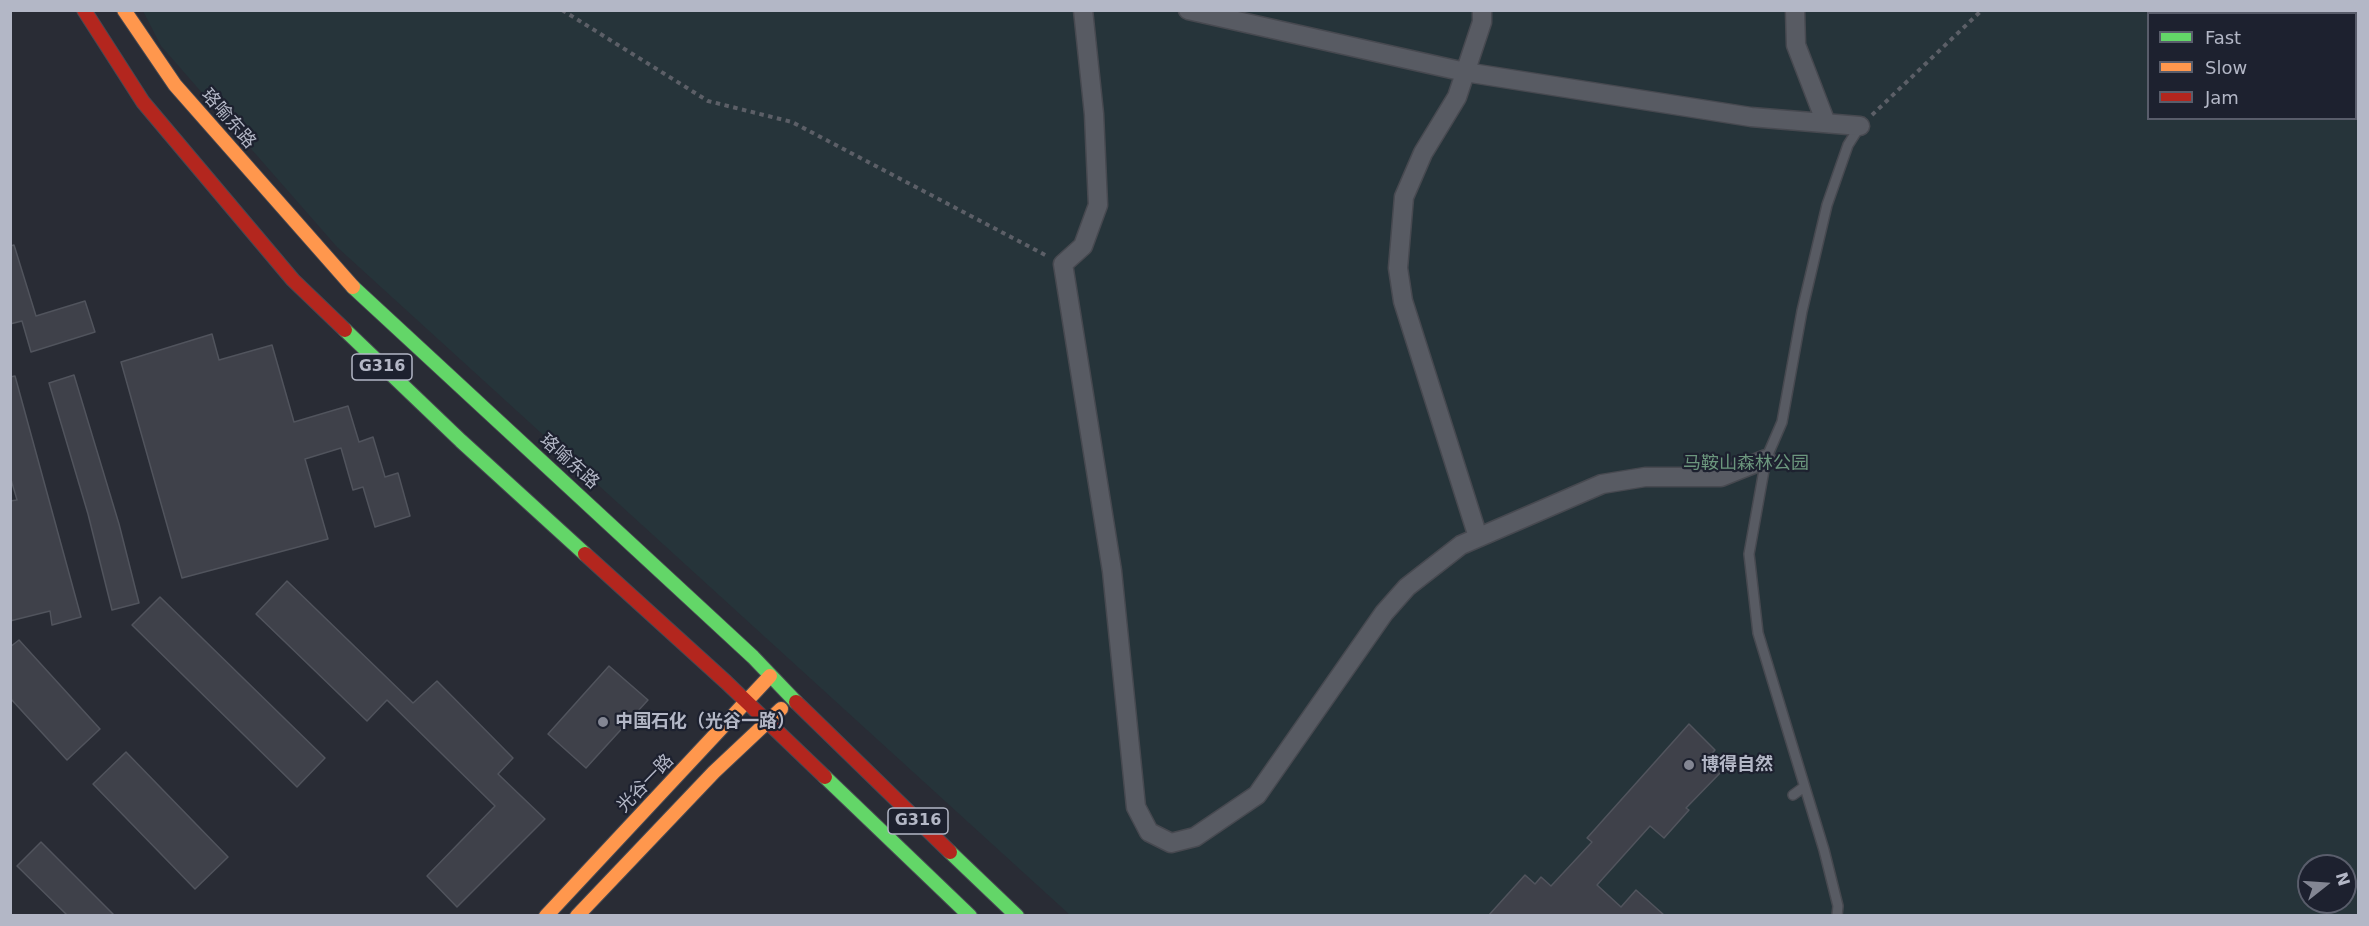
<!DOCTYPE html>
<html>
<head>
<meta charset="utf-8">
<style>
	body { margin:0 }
	#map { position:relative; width:2369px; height:926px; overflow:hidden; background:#292c35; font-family:"DejaVu Sans",sans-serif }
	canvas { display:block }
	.frame { position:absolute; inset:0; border:12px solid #b3b7c6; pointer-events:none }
	.legend { position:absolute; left:2147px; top:12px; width:210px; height:108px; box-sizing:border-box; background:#1d212f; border:2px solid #595d6b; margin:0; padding:8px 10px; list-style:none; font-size:18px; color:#b3b7c6 }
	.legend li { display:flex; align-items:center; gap:12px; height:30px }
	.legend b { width:30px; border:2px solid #595d6b }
	.north { position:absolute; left:2297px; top:854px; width:60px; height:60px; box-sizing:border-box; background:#1d212f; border:2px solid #595d6b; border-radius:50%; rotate:73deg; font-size:16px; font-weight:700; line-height:24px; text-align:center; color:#b3b7c6 }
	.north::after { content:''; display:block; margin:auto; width:21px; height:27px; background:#838693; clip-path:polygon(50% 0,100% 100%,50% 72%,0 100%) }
</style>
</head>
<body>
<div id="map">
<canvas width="2369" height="926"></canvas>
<div class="frame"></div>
<ul class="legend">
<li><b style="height:8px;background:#63d668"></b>Fast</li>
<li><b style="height:8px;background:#ff974d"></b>Slow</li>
<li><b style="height:8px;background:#b3261e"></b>Jam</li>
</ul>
<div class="north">N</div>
</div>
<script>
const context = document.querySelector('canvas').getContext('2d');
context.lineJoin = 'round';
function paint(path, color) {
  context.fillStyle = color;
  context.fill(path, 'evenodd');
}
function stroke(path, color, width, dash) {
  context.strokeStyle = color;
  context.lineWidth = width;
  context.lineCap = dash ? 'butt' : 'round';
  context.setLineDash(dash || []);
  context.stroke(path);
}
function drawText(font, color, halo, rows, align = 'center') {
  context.font = font + ' "DejaVu Sans","Noto Sans SC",sans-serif';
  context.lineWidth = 4.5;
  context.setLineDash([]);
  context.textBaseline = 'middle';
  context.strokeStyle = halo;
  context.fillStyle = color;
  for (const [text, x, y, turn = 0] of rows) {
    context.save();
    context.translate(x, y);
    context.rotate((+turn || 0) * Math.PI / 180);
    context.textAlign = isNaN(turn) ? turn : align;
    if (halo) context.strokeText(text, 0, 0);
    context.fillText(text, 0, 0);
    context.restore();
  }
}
paint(new Path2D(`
	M143,11H2358V915H1070L337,247L161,46ZM2148,14H2356V118H2148ZM2309,866H2345V902H2309Z`), '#26343a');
const building = new Path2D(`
	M14,245L36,316L85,301L95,332L31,352L22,321L10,324V246Z
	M212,334L219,360L272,345L294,422L348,406L359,442L373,437L385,477L398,473L410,516L375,527L363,487L353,490L341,448L305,459L328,539L182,578L121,362Z
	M74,375L119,524L139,603L112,610L88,514L49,383Z
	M15,376L81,617L52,625L50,611L10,621V501L17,500L10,476V377Z
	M287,581L413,703L437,681L513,758L498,774L545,819L457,907L427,876L495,806L387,700L367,721L256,614Z
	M160,597L325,758L297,787L132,625Z
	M19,640L100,729L67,760L10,698V647Z
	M609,666L648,700L586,768L548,734Z
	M1689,724L1715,750L1709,757L1723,770L1686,808L1689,810L1664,838L1650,826L1597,885L1621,907L1636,890L1664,915H1489L1525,875L1535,884L1541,877L1551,886L1592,842L1587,838Z
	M126,752L228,857L195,889L93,784Z
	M41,842L114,915H67L17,866Z`);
paint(building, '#3f414a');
stroke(building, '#51545d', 1.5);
const lane = new Path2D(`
	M1793,795L1804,787
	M1837,916L1838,906L1824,850L1758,633L1749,554L1766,459L1782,422L1802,311L1827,205L1848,145L1860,126`);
const street = new Path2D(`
	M1083,10L1094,114L1098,205L1083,246L1063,264L1112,571L1136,807L1149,832L1171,843L1195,837L1257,795L1384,613L1407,587L1461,545L1602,484L1645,477H1721L1766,459
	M1188,10L1465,72L1751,117L1860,126
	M1795,10L1796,45L1826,123
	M1478,537L1403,301L1398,268L1404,197L1423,153L1457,97L1482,22V10`);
const fast = new Path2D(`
	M353,287L753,657L796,702
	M345,330L461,441L585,554
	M825,777L970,916
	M950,852L1017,916`);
const slow = new Path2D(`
	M124,10L175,85L353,287
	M546,916L770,676
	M577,916L714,772L781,709`);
const jam = new Path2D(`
	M84,10L143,102L293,280L345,330
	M585,554L726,682L825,777
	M796,702L950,852`);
stroke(lane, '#474950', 12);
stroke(street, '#474950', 21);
stroke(fast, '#474952', 16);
stroke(slow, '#474952', 16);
stroke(jam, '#474952', 16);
stroke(new Path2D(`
	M562,10L708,101L792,122L1049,257
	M1872,115L1982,10`), '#5c5f67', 4, [4.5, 4.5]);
stroke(lane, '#585b63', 9);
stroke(street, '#585b63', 18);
stroke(fast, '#63d668', 14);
stroke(slow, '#ff974d', 14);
stroke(jam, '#b3261e', 14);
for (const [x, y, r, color] of [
	[603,722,6,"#838693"],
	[1689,765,6,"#838693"]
]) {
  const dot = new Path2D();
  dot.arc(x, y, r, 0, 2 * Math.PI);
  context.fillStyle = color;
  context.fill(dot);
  stroke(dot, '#1d212f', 2);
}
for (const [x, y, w] of [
	[382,367,60],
	[918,821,60]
]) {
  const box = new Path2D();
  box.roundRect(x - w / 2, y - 13, w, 26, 4.5);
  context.fillStyle = '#1d212f';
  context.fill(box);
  stroke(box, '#b3b7c6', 1.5);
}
drawText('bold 16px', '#b3b7c6', null, [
	["G316",382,367],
	["G316",918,821]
]);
drawText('18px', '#b3b7c6', '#1d212f', [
	["珞喻东路",228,119,49],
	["珞喻东路",569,462,42],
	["光谷一路",646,784,-46]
]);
drawText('18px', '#6b967d', '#1d212f', [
	["马鞍山森林公园",1746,464]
]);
drawText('bold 18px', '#b3b7c6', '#1d212f', [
	["中国石化（光谷一路）",615,722],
	["博得自然",1701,765]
], 'left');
</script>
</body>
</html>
